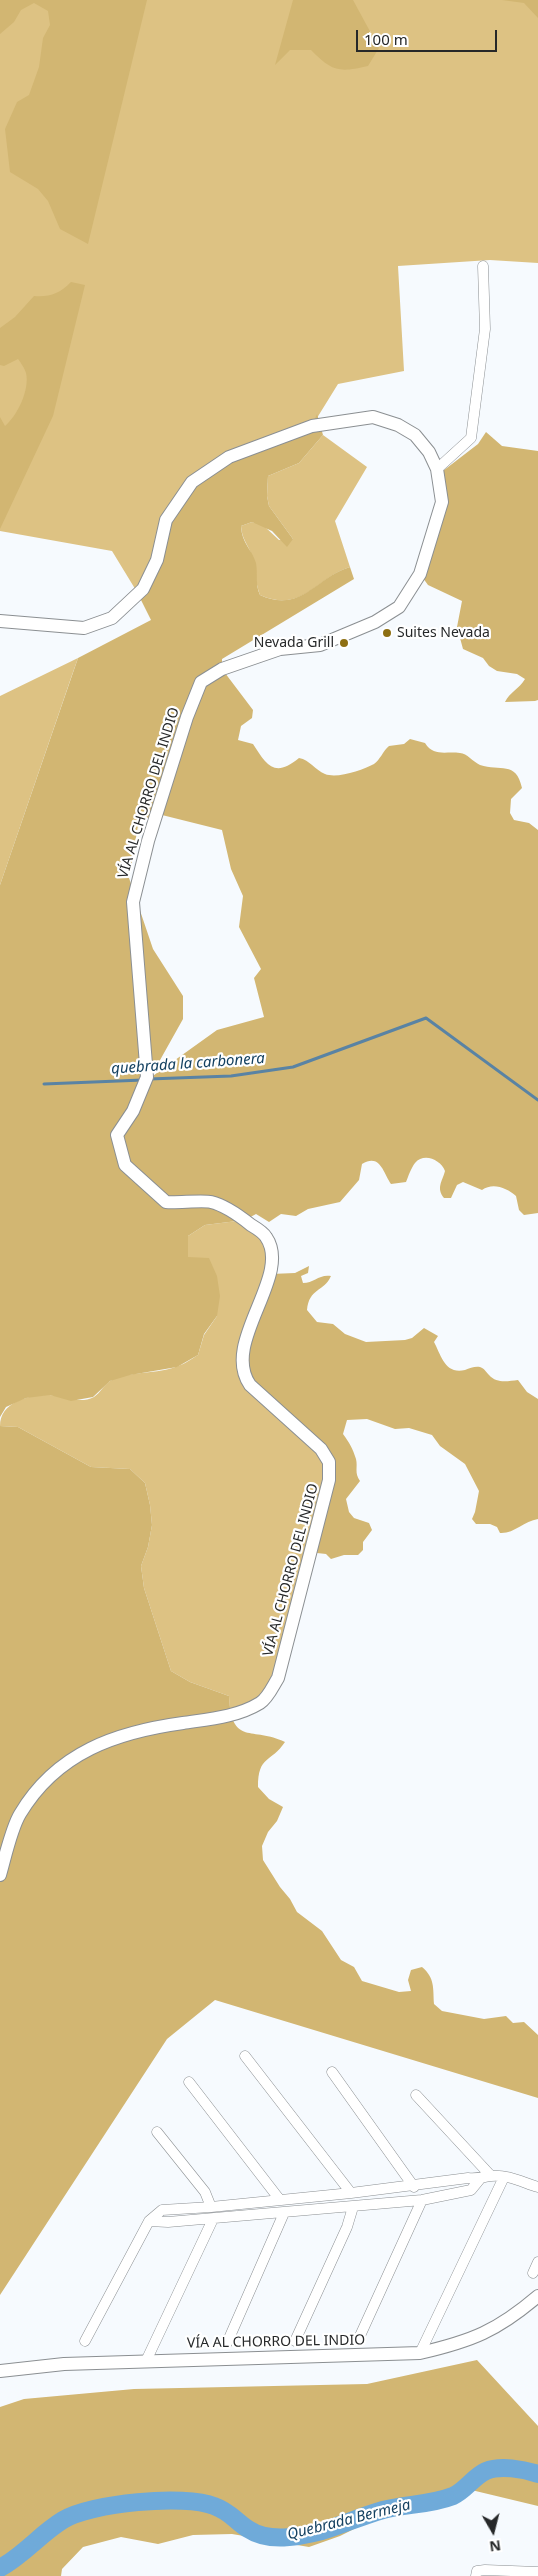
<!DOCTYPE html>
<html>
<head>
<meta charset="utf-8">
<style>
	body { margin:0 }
	#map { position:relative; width:538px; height:2576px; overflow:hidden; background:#f6fafe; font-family:"Noto Sans",sans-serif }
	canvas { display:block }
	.north { position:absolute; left:468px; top:2506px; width:50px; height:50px; -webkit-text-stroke:4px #fff; paint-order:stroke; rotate:172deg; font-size:14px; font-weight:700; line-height:20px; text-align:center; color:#262829 }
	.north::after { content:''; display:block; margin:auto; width:18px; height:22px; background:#262829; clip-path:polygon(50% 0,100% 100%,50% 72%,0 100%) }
	.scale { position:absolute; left:356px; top:30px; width:141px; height:22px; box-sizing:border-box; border:2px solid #262829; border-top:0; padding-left:6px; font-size:15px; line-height:18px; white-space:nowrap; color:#262829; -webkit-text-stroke:4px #fff; paint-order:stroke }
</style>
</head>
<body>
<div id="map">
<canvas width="538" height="2576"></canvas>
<div class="north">N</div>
<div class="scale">100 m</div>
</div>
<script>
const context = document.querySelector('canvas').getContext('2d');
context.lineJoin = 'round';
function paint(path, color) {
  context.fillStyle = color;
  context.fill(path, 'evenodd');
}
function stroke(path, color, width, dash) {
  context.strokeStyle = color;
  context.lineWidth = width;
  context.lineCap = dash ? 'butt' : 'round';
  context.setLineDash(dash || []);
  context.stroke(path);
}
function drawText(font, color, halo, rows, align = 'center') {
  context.font = font + ' "Noto Sans",sans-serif';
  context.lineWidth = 4.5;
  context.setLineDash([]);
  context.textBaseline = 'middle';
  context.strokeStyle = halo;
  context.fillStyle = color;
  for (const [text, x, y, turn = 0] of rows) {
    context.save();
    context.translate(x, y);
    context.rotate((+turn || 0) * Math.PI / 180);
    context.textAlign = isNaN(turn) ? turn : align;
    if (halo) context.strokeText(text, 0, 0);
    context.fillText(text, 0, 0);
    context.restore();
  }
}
paint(new Path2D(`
	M0,0H538V263L490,260L398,266L404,371L338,384L312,426L157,560L137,592L112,551L0,531Z
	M323,435L367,467L335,521L350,567C317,577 302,614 260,595C255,582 256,569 252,556C248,544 242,540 241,526L252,522L263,525L279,540L293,539L269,506L267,496L268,476L299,463Z
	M78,658L72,675L0,885V696Z
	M245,1220L266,1237L271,1274L329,1462L278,1678L262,1702L230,1716L229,1696L190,1682L171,1671L144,1588L141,1566L148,1547L152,1525L150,1505L145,1483L130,1469L91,1467L18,1427L0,1426C0,1402 28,1395 49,1395C64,1395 78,1405 94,1397C100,1393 104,1385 110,1381C131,1370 157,1375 178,1366C185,1364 191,1359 198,1355L204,1335L217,1316L188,1257V1236L205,1225Z`), '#ddc283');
paint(new Path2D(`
	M0,0H147L88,244L60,229L48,201L38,189L10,172L5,129L17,102L29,95L39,67L43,38L50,25L48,11L34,3L21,10L14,22L0,34Z
	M293,0H353L379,48L368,66C338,73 332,71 311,50H290L275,65Z
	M502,0H538V18L524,3Z
	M71,282L85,285L53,416L0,529V417L5,426C17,416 30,390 26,373C25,369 21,363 18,359L4,366L0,365V328L15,317L34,296C50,297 59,294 71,282Z
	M317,414L323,435L299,463L268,476L267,496L269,506L293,539L287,547L272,531L252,522L241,526C242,544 252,549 256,563C258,574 255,584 260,595C301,614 316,577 350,567L354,579L222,659V669L253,710L252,718L241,726L238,740L253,744C266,764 274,779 299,758C310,760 315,770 325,774C337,779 363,770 374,764C380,760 383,751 389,746L404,744L410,739L425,743C434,757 445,751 460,753C467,753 473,762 480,765C500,772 516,760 522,788L511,799L510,813L514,820L529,823L538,830V1213L524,1215L519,1210L516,1196C507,1188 493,1182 482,1190L463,1182L457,1185L451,1198H444C436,1188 442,1182 445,1171C441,1160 424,1152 415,1163C411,1168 408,1177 406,1182L391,1184C383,1172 380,1153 362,1164L359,1180L340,1202L308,1209L296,1216L281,1214L269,1222L256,1214L245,1220L205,1225L188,1236V1257L209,1258L217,1276L220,1296L217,1316L204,1334L198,1355L177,1367L130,1375L110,1381L93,1397L71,1401L50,1395L26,1398L6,1407L0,1417V885L78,658L151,620L137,592L143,589C151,567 156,541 166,520C194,461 256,447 312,426ZM140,814L155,822L162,815L222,830L231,869L243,896L239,927L261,969L254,978L264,1017L217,1030L150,1078L183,1019V996L153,949L129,878Z
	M486,432L502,446L538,451V700L535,701L505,702C510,692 519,689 525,679L517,674L497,671L489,666L483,658L463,649L457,627L462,601L428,585L420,574L442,502L439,474L478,444Z
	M309,1266L308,1273L301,1276L303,1283C314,1283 319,1274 331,1276C324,1292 309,1288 307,1310L317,1322L333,1324L345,1334L366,1342L405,1340L412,1338L424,1328L438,1336L434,1342C441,1355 445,1375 465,1370C470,1368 475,1366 480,1367C485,1369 485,1371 489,1375C497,1384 508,1381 518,1380L527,1392L538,1399V1519C524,1521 514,1534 500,1533L497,1527L490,1524H476L472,1519L475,1512L479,1491L465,1464L440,1446L432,1435L409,1428L395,1429L367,1419L347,1420L343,1434C349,1442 353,1449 356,1459C358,1467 354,1473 360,1481L346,1499L349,1512L354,1518L369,1523L372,1530L363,1542V1550L358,1555H344L331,1559L326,1554L317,1553L329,1480V1462L250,1385L244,1358L271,1274L295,1273Z
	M0,1426L18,1427L91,1467L130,1469L145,1483L150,1505L152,1525L148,1547L141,1566L144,1588L171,1671L190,1682L229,1696C231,1747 253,1726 285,1742C271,1763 258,1755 258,1787L269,1799L283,1807L277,1821L268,1832L262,1846L263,1860L280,1887L290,1899L297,1912L322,1931L341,1960L354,1967L362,1981L399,1992L411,1991L408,1980L411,1970L422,1967C435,1978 433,1988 434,2004L442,2011L484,2019L506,2016L513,2023L524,2022L538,2035V2098L215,2000L167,2039L0,2295Z
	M477,2360L538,2426V2506L463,2488L418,2497L340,2536L309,2547L232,2534L193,2535L158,2544L121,2537L83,2547L62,2569L61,2576H0V2407L24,2399L134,2389L367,2384Z`), '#d2b672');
stroke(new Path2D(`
	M149,1079L231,1076L293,1067L426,1018L538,1100
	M44,1084L143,1080`), '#5983a4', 3);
stroke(new Path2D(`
	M0,2568C24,2555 40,2534 63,2520C90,2503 185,2494 214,2506C231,2512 235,2521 248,2529C269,2543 298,2537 322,2531C342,2525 362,2516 383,2510C406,2504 430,2505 453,2496C466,2490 473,2477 486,2471C500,2465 523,2469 538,2474`), '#6faad9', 18);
const minor = new Path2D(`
	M437,469L471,438L485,329L483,266
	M245,2056L351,2193
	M332,2072L414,2187
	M189,2082L280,2200
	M416,2095L491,2176
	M157,2132L205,2192L211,2207
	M149,2221L168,2222L422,2200L471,2190L480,2179
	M533,2273L538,2262
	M359,2338L422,2200
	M85,2341L149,2221L162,2210L211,2207L351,2193L468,2178C477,2179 483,2177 491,2176C507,2174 524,2183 538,2187
	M295,2341L347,2227L353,2207
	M227,2343L284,2213
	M420,2353L504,2177
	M146,2361L213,2219
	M476,2576L477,2571L485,2570L538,2572`);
const tertiary = new Path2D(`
	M0,621L84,628L112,618L143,589L157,560L166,520L192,482L229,457L312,426L373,417L398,425L415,435L429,452L437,469L442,502L420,574L399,607L375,622L320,645L280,649L222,669L201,682L187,717L148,841L133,902L147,1077L133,1111L117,1135L125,1165L166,1202C177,1203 203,1200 211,1202C224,1205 241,1217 251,1225C256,1228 263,1232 266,1237C293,1276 220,1342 250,1385L321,1449L329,1462V1480L278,1678C273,1686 268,1698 260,1703C237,1717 210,1719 183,1723C117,1732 57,1752 20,1814C11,1829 5,1858 0,1875
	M0,2371L64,2364L420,2353C472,2341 497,2331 538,2296`);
stroke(minor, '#8b8f92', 11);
stroke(tertiary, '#8b8f92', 14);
stroke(minor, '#fff', 10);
stroke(tertiary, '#fff', 12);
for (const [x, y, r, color] of [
	[387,633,5,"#8e6f12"],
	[344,643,5,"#8e6f12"]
]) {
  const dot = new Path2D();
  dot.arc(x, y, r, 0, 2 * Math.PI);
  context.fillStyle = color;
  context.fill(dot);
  stroke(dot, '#fff', 2);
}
drawText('14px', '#262829', '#fff', [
	["Suites Nevada",397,633],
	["Nevada Grill",334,643,"right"]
], 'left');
drawText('14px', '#262829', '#fff', [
	["VÍA AL CHORRO DEL INDIO",149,793,-73],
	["VÍA AL CHORRO DEL INDIO",291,1570,-75],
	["VÍA AL CHORRO DEL INDIO",276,2342,-1]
]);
drawText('italic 15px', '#134060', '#fff', [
	["quebrada la carbonera",188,1064,-4],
	["Quebrada Bermeja",349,2520,-14]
]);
</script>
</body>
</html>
